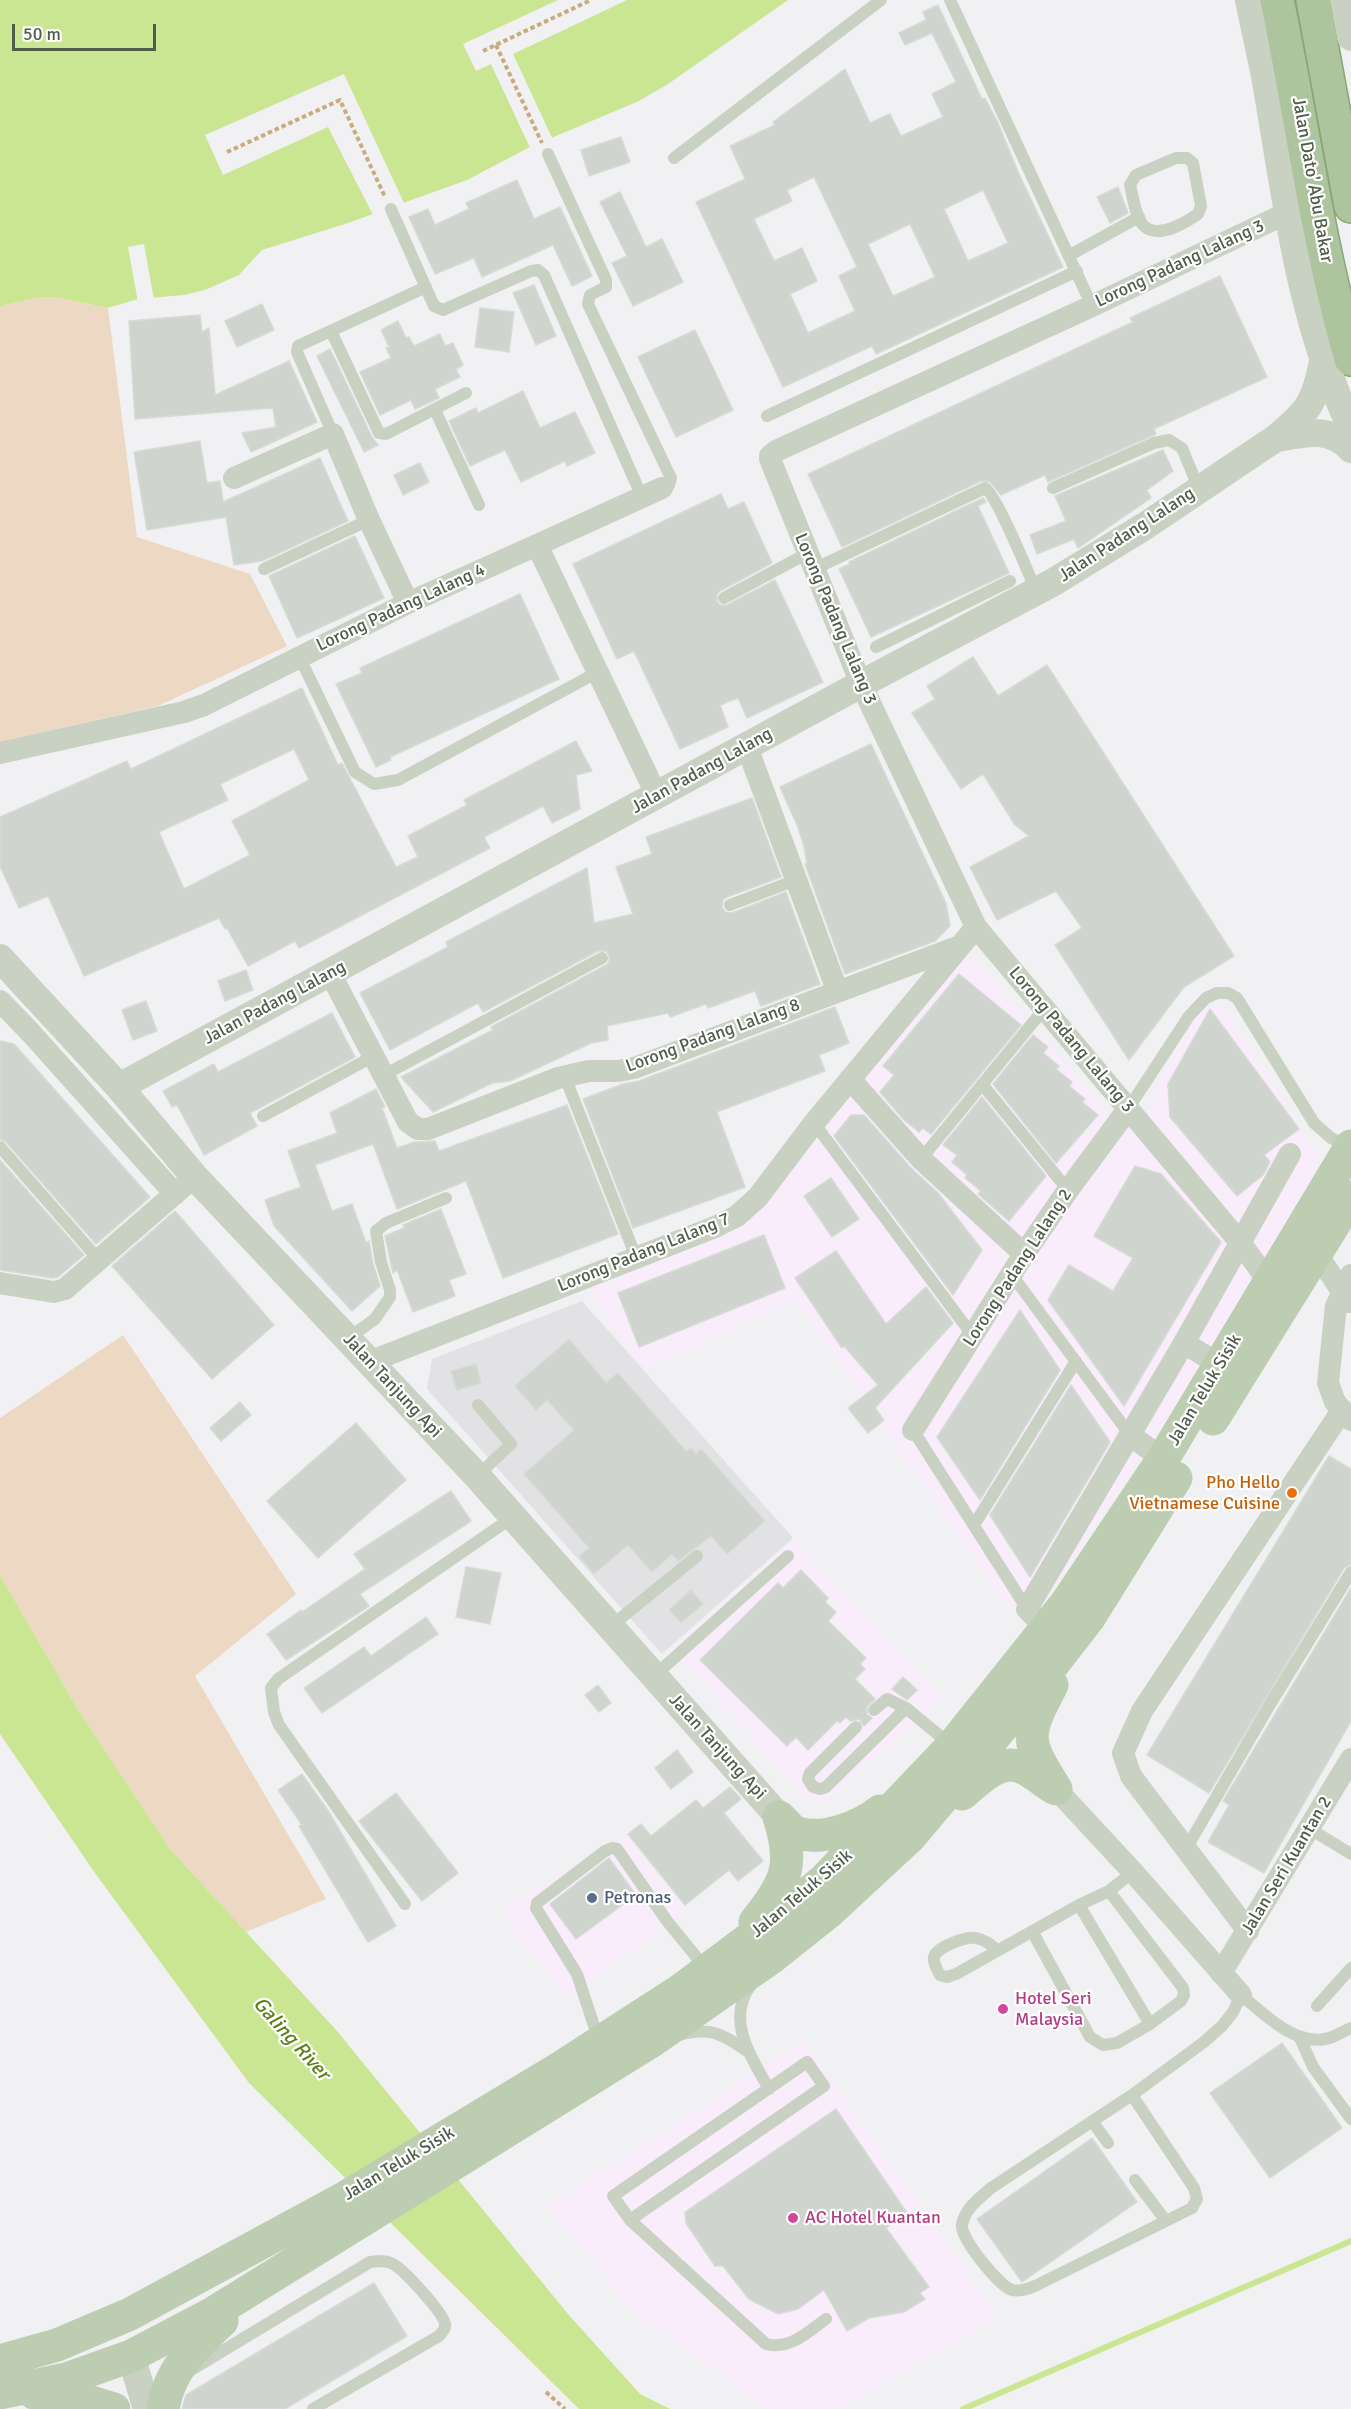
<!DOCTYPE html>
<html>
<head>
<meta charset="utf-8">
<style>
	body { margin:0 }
	#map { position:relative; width:1351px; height:2409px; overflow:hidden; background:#f1f1f3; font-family:Signika,sans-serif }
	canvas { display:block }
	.scale { position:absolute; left:12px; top:24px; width:144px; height:27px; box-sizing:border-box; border:3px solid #515d4a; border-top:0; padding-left:8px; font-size:18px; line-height:21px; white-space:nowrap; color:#515d4a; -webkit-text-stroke:4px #fff; paint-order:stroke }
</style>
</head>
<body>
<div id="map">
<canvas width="1351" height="2409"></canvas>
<div class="scale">50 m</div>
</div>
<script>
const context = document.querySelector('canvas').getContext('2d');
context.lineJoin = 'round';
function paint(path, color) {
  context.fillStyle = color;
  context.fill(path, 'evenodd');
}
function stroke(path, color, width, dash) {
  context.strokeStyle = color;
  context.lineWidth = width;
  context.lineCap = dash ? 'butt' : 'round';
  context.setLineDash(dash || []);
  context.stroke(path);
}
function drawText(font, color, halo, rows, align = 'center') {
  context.font = font + ' Signika,sans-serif';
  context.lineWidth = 4.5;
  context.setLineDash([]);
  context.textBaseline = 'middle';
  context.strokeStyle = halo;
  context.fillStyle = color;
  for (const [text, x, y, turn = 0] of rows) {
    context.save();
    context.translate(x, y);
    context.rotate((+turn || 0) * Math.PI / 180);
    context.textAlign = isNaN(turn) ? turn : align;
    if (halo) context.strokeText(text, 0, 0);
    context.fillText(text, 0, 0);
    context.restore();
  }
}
paint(new Path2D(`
	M967,951L1121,1128L1149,1110L1160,1078L1201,1010L1220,1003L1321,1159L1245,1299L1044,1602L1028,1612L1014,1610L1000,1597L796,1300L649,1368L639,1364L589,1294L588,1285L748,1225Z
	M795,1539L941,1698L825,1801L811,1802L671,1649Z
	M626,1836L685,1911L567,1999L504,1916L506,1906Z
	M803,2040L998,2317L845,2406L832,2409H766L631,2310L548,2206Z`), '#f9ecfb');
paint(new Path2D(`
	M582,1301L793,1538L662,1654L427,1389L432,1359Z`), '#e2e2e4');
paint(new Path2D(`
	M41,297L60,298L108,308L137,537L250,574L287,646L158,706L0,742V306Z
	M123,1335L296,1594L195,1676L326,1899L246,1932L170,1849L77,1708L0,1575V1418Z`), '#ecd8c3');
paint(new Path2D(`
	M0,0H788L668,84L639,101L530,147L467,180L348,223L262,250L239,275L205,290L184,295L138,299L108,308L60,298L41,297L0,306Z
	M0,1575L77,1708L170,1849L337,2031L568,2314L640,2394L670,2409H579L249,2083L95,1873L0,1734Z`), '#cbe693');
paint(new Path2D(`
	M558,0H627L513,54L553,140L531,150L491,64L476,71L463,44Z
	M344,74L404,203L373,215L328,127L223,175L205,135Z
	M144,244L154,300L138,302L128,247Z`), '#f1f1f3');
stroke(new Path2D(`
	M963,2409L1351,2241`), '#cbe693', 6);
const building = new Path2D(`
	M938,5L982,99L985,98L998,123L1019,174L1063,267L876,354L872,346L783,387L696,202L745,179L730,146L775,125L773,122L845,69L870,123L890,114L901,136L943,117L932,94L956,82L932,33L905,45L899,33L926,20L923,12ZM814,177L857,267L839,276L855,311L808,333L790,294L817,281L802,248L774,261L754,219L792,201L787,190ZM983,190L1008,243L968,261L944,209ZM910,224L935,277L893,296L868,244Z
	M621,137L630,162L589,176L581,150Z
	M517,180L534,219L560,207L592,276L572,286L553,245L482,277L474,258L435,274L409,217L428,209L435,225L469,209L466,203Z
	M1118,187L1128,213L1110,223L1097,197Z
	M620,192L646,247L662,239L683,282L633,306L612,263L627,256L600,202Z
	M1220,276L1267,377L1154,429L1156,434L1048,482L1045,475L1001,495L990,482L981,481L842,547L808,474L1133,322L1130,318Z
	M534,285L556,336L536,345L513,293Z
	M262,304L274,330L237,347L225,321Z
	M480,308L514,312L509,352L475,347Z
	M200,315L202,332L209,328L215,395L289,361L317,422L251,452L242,433L276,427L273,408L135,419L129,321Z
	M398,321L406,338L409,337L414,346L440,334L445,346L453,343L463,365L456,369L460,377L435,389L439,398L415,409L411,400L380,415L360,372L391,358L386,348L389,347L381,330Z
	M695,330L733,410L676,437L638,357Z
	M330,349L372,437L378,445L364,452L317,356Z
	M523,391L540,428L575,412L595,453L567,466L565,461L521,482L505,450L470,466L449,421L476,408L478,413Z
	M200,441L207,483L220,481L223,502L320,458L348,521L262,561L234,565L226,517L147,530L134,452Z
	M1163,450L1173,471L1147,490L1151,498L1078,548L1074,539L1037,554L1030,535L1066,521L1055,496Z
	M420,463L429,482L403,495L394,475Z
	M721,494L728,509L744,502L772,563L720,591L717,594V601L720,605H727L775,580L823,682L747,718L738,698L720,705L728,727L680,749L634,651L617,659L573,564Z
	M983,498L986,502L978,506L1009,573L871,637L839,569L850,564L849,562Z
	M355,536L384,598L297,638L269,576Z
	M520,594L559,679L390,757L391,760L376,767L336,684L362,673L360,668Z
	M973,657L998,696L1047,665L1234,956L1184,987L1129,1060L1055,945L1082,928L1056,891L997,920L970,867L1029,836L1015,825L983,774L961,789L912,713L935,699L927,686Z
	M302,688L338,765L342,763L396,867L418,857L408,836L467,805L464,800L576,741L592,771L576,775L580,809L552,823L543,806L484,837L490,848L299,948L295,941L248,966L227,928L225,929L219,918L84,976L48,896L19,908L0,866V817L127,761L131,769ZM294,749L309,780L232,821L250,855L184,889L159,832L228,800L220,784Z
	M871,744L946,903L950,926L935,941L845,974L805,864L807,863L804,846L797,825L780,787Z
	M752,798L781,877L727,897L723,900L722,907L725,912L732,913L786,892L820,984L761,1006L755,991L708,1008L706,1004L670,1017L668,1013L607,1026L608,1040L591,1043L510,1081L492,1083L433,1112L401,1077L493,1030L491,1027L606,965L609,962V955L606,951H598L483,1012L478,1003L390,1050L360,993L448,947L446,942L587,868L594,923L633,914L616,867L652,854L646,837Z
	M246,970L253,990L225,1001L218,981Z
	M959,974L1021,1025L931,1134L923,1128L919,1132L904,1120L880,1092L894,1075L883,1066Z
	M146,1001L157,1031L133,1040L122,1010Z
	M835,1007L849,1043L819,1055L825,1071L717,1112L745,1187L633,1228L583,1099L623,1084L639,1081Z
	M1210,1009L1299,1129L1264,1155L1270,1162L1263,1175L1237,1196L1170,1117L1168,1084Z
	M332,1013L355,1057L250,1113L257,1126L204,1155L177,1105L172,1107L163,1091L214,1064L218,1072Z
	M1033,1035L1048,1047L1043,1053L1059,1066L1056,1069L1072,1082L1069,1086L1085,1099L1082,1102L1098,1115L1056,1163L993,1084Z
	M0,1041L14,1044L150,1197L96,1244L6,1142L0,1139Z
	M376,1089L385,1107L382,1108L397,1148L415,1142L435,1141L439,1151L567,1105L618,1234L503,1278L466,1181L397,1209L373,1144L315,1165L332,1211L352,1204L366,1243L369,1241L373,1264L380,1286L352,1311L274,1226L265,1200L301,1187L288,1151L337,1133L330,1113Z
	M982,1097L1046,1176L1009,1221L978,1194L981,1191L965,1178L967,1175L952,1162L957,1155L943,1145Z
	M851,1115H864L911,1168L938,1193L982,1250L953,1295L834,1136Z
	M0,1160L84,1255L58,1277L53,1278L0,1270Z
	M1135,1166L1161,1174L1221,1242L1124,1406L1048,1300L1069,1265L1113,1291L1133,1258L1094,1236Z
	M831,1178L859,1219L832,1237L804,1196Z
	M441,1209L466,1274L449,1280L455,1296L413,1312L397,1270L393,1273L385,1236L404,1228L403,1225Z
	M175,1211L274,1325L212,1379L112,1266Z
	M764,1235L785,1288L639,1347L618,1293Z
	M836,1251L886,1324L926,1287L953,1323L875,1408L884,1420L868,1433L848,1408L878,1385L844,1346L842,1348L795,1278Z
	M1020,1310L1060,1370L980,1500L937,1437Z
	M569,1339L606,1383L618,1373L686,1451L691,1448L696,1454L701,1449L765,1521L727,1554L711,1536L678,1561L672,1554L652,1572L628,1545L594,1574L579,1556L589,1548L524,1474L574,1430L547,1400L536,1410L515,1386Z
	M476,1364L481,1383L457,1390L451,1371Z
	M1071,1385L1110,1442L1030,1577L990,1515Z
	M240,1402L251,1415L221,1441L210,1428Z
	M356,1423L406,1480L318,1558L267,1501Z
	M1329,1456L1351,1469V1564L1344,1568L1209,1793L1147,1755Z
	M451,1491L471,1521L360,1594L369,1606L286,1660L267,1634L301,1610L302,1612L365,1569L354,1554Z
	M466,1567L501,1573L490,1624L456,1617Z
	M801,1570L828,1598L825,1602L836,1612L828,1621L866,1658L860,1664L865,1669L855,1679L875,1699L867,1707V1715L872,1718L864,1726L859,1719L850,1721L846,1717L840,1723L837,1721L808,1750L796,1737L787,1746L700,1660L778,1583L783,1588Z
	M1351,1588V1721L1264,1873L1208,1842L1229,1805L1223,1801Z
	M691,1590L703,1604L681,1623L669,1610Z
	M426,1617L438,1634L322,1713L304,1688L364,1647L371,1656Z
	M903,1677L917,1690L907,1700L892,1689Z
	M598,1685L611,1703L599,1712L585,1695Z
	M677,1750L693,1772L671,1789L655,1768Z
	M302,1774L327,1809L396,1926L368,1942L299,1826L302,1825L278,1790Z
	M730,1787L741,1799L724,1813L763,1861L738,1881L729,1870L685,1905L628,1834L641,1824L651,1836L696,1800L703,1808Z
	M396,1793L458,1873L422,1901L359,1821Z
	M609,1858L636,1895L576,1939L550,1904Z
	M1282,2043L1342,2128L1270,2178L1210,2093Z
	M836,2109L907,2213L886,2228L929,2287L920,2293L925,2299L904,2312L869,2318L847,2331L824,2290L798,2309L778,2314L749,2299L723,2266H715L686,2223L685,2212Z
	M1092,2138L1137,2202L1022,2282L977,2219Z
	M374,2283L407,2336L285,2409H182L186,2395Z`);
paint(building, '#cfd4ce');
stroke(building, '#d6dbd5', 1.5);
const trunk = new Path2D(`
	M1277,0C1302,120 1317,241 1351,359
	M1313,0L1351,206`);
stroke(trunk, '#88a777', 36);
stroke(new Path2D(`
	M496,45L542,143
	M483,51L591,0
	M227,152L340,100L385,197
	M546,2392L565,2409`), '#c8ac7d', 4, [4.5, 3]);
stroke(new Path2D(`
	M950,0L1092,306
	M548,154L606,280V287L590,295L588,304L671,478L669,485L662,488
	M674,158L881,0
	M1176,158H1187L1193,163L1201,206L1198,214C1185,223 1157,240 1143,225C1135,215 1133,197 1130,185L1136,175Z
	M391,209L434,306L443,310L531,271L538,270L544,275L642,497
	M1070,255L1139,217
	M331,331L379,433L386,434L466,393
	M435,410L479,505
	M767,416L1077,271
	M333,434L297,352L298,346L426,287
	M1053,488L1154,443L1169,440L1182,448L1199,489
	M264,569L369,520
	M814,569L985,488C996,494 1029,574 1036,591
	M724,598L808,553
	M876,647L1010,581
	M299,656L355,772L374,784L398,780L598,672
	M730,905L796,880
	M384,1075L602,958
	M565,1077L636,1257
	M982,1084L1068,1190
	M1128,1109L1189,1016L1206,998L1217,993H1228L1237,998L1314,1123L1331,1138L1349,1146
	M263,1116L374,1056
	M814,1123L973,1336
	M0,1147L99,1260
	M921,1159L1044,1009
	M1012,1275L1130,1435
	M347,1339L375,1319L390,1297V1290L381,1262L376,1231L386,1223L446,1198
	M913,1430L1027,1609
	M477,1476L511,1444L478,1405
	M974,1525L1076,1361
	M610,1627L697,1556
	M654,1676L788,1556
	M874,1710L887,1699L906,1708
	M856,1727L810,1773L808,1779L813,1787L820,1789L826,1787L906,1708L951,1745
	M1310,1829L1351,1854
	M1186,1849L1269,1706L1351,1572
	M1109,1891L1183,1988L1184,1995L1181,2001L1150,2024L1079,1905L1109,1891L1133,1872
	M405,1904L279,1725L274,1712L271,1688L278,1679L513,1517
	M1032,1931L1090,2037L1103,2045L1117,2043L1150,2024
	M997,1950C990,1944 985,1940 976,1938C967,1936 936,1947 934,1957C933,1963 937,1970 940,1975L947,1977L956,1974L1079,1905
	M751,1985C725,2020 751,2056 769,2089
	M1317,2006L1351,1968
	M679,2035C713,2026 723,2035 750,2053
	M1300,2038L1313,2067L1351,2119
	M599,2041L577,1974L536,1908L537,1903L605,1851L612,1848L617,1849L667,1921L707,1970
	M807,2062L824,2086L630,2220L613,2196Z
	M1132,2095L1194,2188L1197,2199L1192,2208L1166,2221L1135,2180
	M1092,2121L1108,2143
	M630,2220L766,2344C790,2350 808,2332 826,2319
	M1166,2221L1035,2286C1028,2289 1020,2292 1012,2290C1000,2287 960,2238 962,2225C965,2208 979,2199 991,2188L1132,2095L1204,2042L1222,2026L1233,2012L1241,1995C1264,2014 1294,2045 1325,2039C1334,2038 1343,2031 1351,2028
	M191,2370L370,2262C378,2261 386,2260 393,2264C403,2269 443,2312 445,2324C446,2329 442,2332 439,2336L313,2409`), '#c9d1c2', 12);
stroke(new Path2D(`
	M234,478L333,434L369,520L408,603
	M537,545L662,488
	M747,747L837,990
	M0,753L184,712L204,705L408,603L537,545L657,796
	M330,973L408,1122L418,1129H428L558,1078L589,1071H618L634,1068L960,946
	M0,1001L31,1033L175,1194
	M850,1079L921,1159L1024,1254
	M1317,1254L1349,1302
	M1351,1275L1336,1306L1328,1383L1335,1402L1351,1420
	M1269,1282L1239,1241L976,927L861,684L770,459V456L776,451L1092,306L1287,213
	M0,1283L54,1292L65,1289L186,1184
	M1184,1343L1220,1365
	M369,1362L715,1227L737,1216L758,1197L814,1123L976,927
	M913,1430L1024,1254L1068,1190L1128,1109
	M1130,1435L1163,1459
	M1046,1628L1027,1609L1184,1343L1290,1154
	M1056,1789L1133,1872L1241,1995
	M1248,1931L1131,1776L1123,1753L1142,1711L1341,1412
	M1221,1973L1351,1759`), '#c9d1c2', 22);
stroke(new Path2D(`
	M1249,0C1254,25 1260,51 1265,76C1286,195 1298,317 1351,427
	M1344,0L1351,37
	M1278,438C1305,433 1330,426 1351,449
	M0,958L119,1087L194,1176L477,1476L779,1817
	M119,1087L861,684L1052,583L1145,526L1276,438C1308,412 1315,403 1323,361
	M131,2356L147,2409`), '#c9d1c2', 28);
stroke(new Path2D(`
	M1213,1419L1351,1197
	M1052,1685C1025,1736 1025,1740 1056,1789
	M962,1794C978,1781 999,1758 1021,1767C1033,1772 1044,1782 1054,1788
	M779,1817C785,1822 791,1831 798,1833C824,1841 859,1827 880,1811
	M755,1922C786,1882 795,1867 779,1817
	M0,2361L57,2345L130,2314L346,2197L555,2071L682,1989L793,1906L825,1879L952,1746L1067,1602L1163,1459L1351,1146
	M0,2393L66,2379L131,2356L213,2313L652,2041L771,1958L830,1911L910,1837L1030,1694L1089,1618L1176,1478
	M34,2393L78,2398L114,2409
	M163,2409C169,2370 194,2347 222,2321`), '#bdcdb2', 33);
stroke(trunk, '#adc49f', 33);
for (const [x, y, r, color] of [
	[1292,1493,6,"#e8710a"],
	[592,1898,6,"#5c6f8a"],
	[1003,2009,6,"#d1479c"],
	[793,2218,6,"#d1479c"]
]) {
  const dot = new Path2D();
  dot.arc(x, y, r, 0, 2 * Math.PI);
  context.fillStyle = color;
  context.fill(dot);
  stroke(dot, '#fff', 2);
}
drawText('18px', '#515d4a', '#fff', [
	["Jalan Dato' Abu Bakar",1312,180,80],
	["Lorong Padang Lalang 3",1180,264,-25],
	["Jalan Padang Lalang",1127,535,-33],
	["Lorong Padang Lalang 4",401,608,-25],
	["Lorong Padang Lalang 3",835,619,67],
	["Jalan Padang Lalang",702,771,-29],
	["Jalan Padang Lalang",275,1003,-28],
	["Lorong Padang Lalang 8",713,1036,-20],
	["Lorong Padang Lalang 3",1071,1040,50],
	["Lorong Padang Lalang 7",644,1253,-22],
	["Lorong Padang Lalang 2",1018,1268,-57],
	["Jalan Tanjung Api",392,1386,47],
	["Jalan Teluk Sisik",1205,1390,-59],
	["Jalan Tanjung Api",717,1747,48],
	["Jalan Seri Kuantan 2",1287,1866,-59],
	["Jalan Teluk Sisik",802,1894,-40],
	["Jalan Teluk Sisik",399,2164,-31]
]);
drawText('18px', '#c56008', '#fff', [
	["Pho Hello",1280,1483],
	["Vietnamese Cuisine",1280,1504]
], 'right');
drawText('18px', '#4e5e75', '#fff', [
	["Petronas",604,1898]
], 'left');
drawText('18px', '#b23c85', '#fff', [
	["Hotel Seri",1015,1999],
	["Malaysia",1015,2020],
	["AC Hotel Kuantan",805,2218]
], 'left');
drawText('italic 20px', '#5b7e16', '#fff', [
	["Galing River",291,2039,48]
]);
</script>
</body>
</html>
